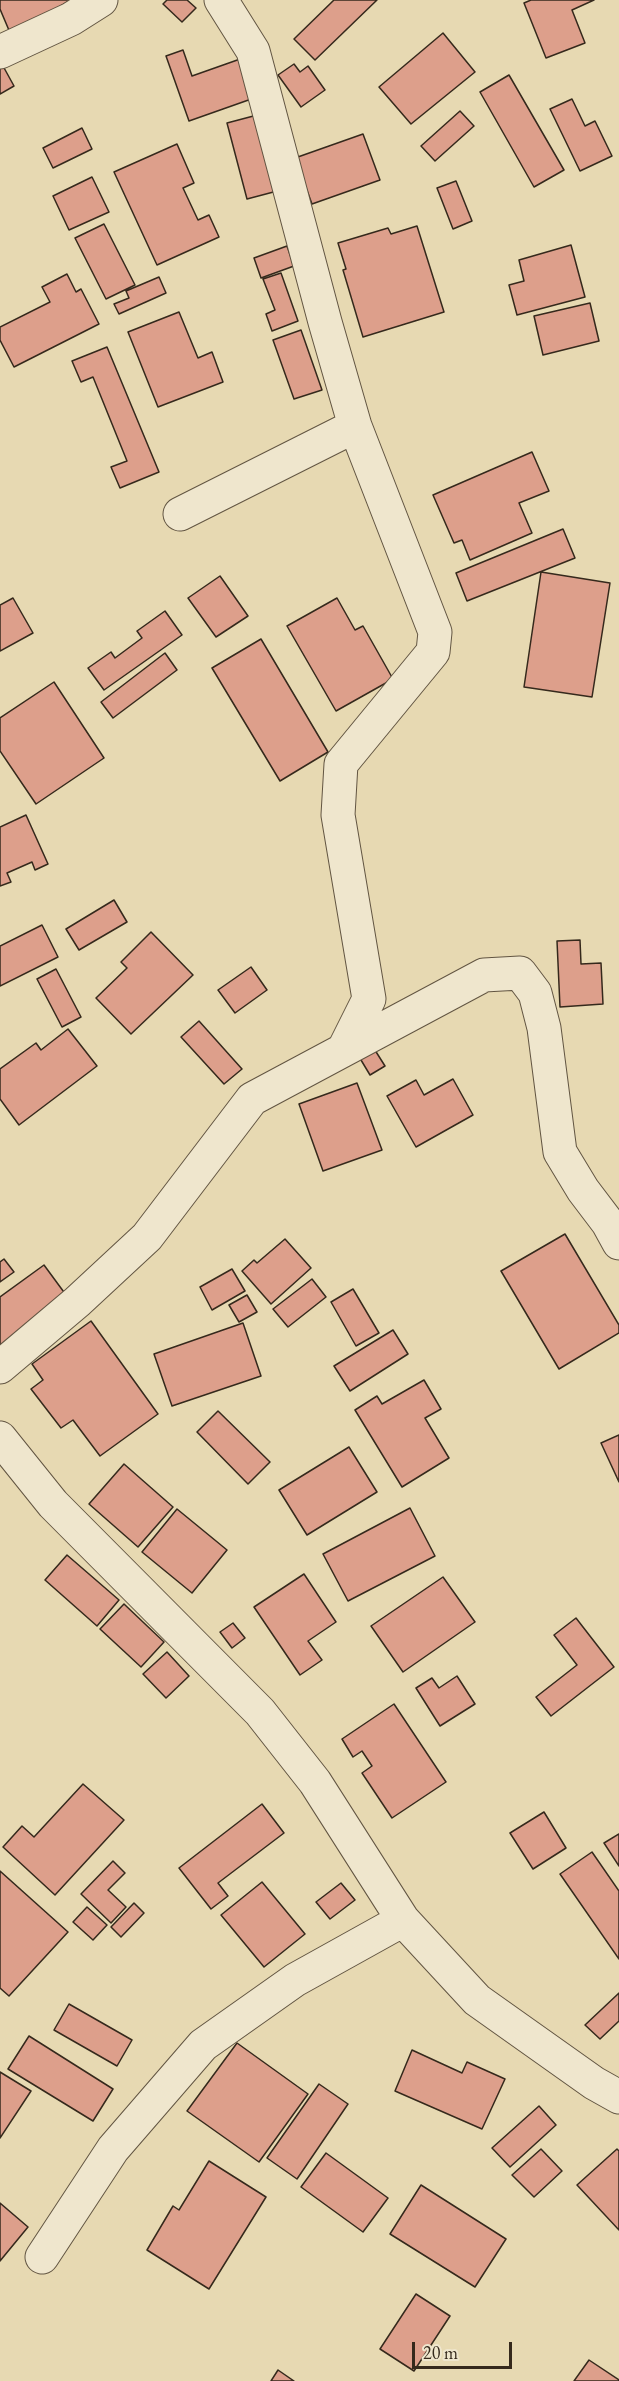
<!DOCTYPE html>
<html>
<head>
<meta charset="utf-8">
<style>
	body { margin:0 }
	#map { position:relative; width:619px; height:2381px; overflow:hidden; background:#e7d9b2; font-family:"EB Garamond",serif }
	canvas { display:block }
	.scale { position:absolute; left:412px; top:2342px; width:100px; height:27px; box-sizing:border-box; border:3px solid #35291c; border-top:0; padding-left:8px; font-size:18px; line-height:21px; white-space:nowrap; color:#35291c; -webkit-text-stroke:4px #efe6cd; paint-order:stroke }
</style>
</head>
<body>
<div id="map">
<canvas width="619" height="2381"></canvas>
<div class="scale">20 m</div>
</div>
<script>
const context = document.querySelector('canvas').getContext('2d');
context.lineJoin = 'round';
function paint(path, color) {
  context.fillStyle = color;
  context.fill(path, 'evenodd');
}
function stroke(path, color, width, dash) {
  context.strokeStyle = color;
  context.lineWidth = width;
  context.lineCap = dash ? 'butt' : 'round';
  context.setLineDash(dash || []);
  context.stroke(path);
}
const building = new Path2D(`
	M0,0H71L11,35L0,9Z
	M167,0H187L196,8L182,22L163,4Z
	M334,0H377L315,60L294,39Z
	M531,0H594L572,10L585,43L546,58L524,3Z
	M443,33L475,72L411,124L379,87Z
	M183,50L192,76L243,58L257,97L189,121L166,56Z
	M294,64L300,72L308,66L325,90L301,107L278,75Z
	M3,66L14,86L0,94V68Z
	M509,75L564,170L534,187L480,92Z
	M572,99L585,126L595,121L612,156L580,171L550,109Z
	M460,111L474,126L435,161L421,146Z
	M261,114L281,190L247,199L227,123Z
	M82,128L92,149L53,168L43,148Z
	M363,134L380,180L312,204L295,158Z
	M177,144L194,183L183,188L198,220L209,215L219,237L157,265L114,172Z
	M92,177L109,212L69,230L53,196Z
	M456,181L472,221L453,229L437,188Z
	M104,224L135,285L106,299L75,238Z
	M417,226L444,312L363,337L343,270L346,269L338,243L388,228L391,234Z
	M571,245L585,297L517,315L509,285L524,281L519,260Z
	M287,246L294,266L261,278L254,258Z
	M281,273L298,321L272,331L266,314L275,310L263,279Z
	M67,274L76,292L81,289L99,324L14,367L0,340V327L50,302L42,287Z
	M159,277L166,293L119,314L114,304L129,298L126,291Z
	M590,303L599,341L543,355L534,316Z
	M179,312L198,358L212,352L223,382L158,407L128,332Z
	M301,330L322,390L294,399L273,340Z
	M107,347L159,472L120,488L111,467L127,461L93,377L81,382L72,361Z
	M532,452L549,491L519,503L532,533L470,560L462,540L454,543L433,495Z
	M563,529L575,558L467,601L456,573Z
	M541,572L610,583L592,697L524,687Z
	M220,576L248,616L216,637L188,598Z
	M13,598L33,633L0,651V605Z
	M337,598L355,630L363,626L393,679L336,711L287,626Z
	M165,611L182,635L104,690L88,668L111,652L115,658L142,638L137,631Z
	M261,639L328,752L280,781L212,668Z
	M165,653L177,670L113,718L101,702Z
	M54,682L104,758L36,804L0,751V718Z
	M26,815L48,864L35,870L32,862L7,873L11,882L0,886V827Z
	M114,900L127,922L79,950L66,929Z
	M42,925L58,957L0,986V946Z
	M151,932L193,975L131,1034L96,998L127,968L121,962Z
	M580,940L581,964L601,963L603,1004L560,1007L557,941Z
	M251,967L267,990L235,1013L218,990Z
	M56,969L81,1017L62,1027L37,979Z
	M199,1021L242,1069L224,1084L181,1037Z
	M68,1029L97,1066L19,1125L0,1099V1069L36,1043L41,1050Z
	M373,1047L385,1066L370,1075L358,1055Z
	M453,1079L473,1115L416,1147L387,1096L416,1080L424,1095Z
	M357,1083L382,1150L323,1171L299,1104Z
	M565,1234L619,1325V1333L559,1369L501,1271Z
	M285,1239L311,1268L271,1304L242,1271L254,1260L257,1263Z
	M4,1259L14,1272L0,1282V1262Z
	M44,1265L69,1299L0,1348V1297Z
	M232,1269L245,1291L212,1310L200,1287Z
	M312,1279L326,1297L288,1327L273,1309Z
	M353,1289L379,1333L356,1346L331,1302Z
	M247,1295L257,1312L239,1322L229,1305Z
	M91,1321L158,1414L100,1456L73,1420L61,1428L31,1389L43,1380L32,1364Z
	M243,1323L261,1376L172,1406L154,1354Z
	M393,1330L408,1354L350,1391L334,1366Z
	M424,1380L441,1409L425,1418L449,1458L402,1487L355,1410L377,1396L382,1404Z
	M218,1411L270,1462L248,1484L197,1432Z
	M619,1435V1482L601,1443Z
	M349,1447L377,1492L307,1535L279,1490Z
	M124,1464L173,1507L138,1547L89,1504Z
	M410,1508L435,1556L348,1601L323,1554Z
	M177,1509L227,1550L192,1593L142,1552Z
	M67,1555L119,1600L97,1626L45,1580Z
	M304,1574L336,1622L308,1641L322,1660L300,1675L254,1607Z
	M443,1577L475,1622L403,1672L371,1626Z
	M124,1604L164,1642L141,1667L100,1629Z
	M576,1618L614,1667L551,1716L536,1697L577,1665L554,1635Z
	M233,1623L245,1638L232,1648L220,1632Z
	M167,1652L189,1676L166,1698L143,1674Z
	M457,1676L475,1704L440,1726L416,1688L432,1678L439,1688Z
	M394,1704L446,1782L392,1818L362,1773L372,1766L362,1751L353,1757L342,1739Z
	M83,1784L124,1820L55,1895L3,1847L22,1826L34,1837Z
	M262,1804L284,1833L218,1883L228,1896L211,1909L179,1868Z
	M544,1812L566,1848L533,1869L510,1833Z
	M619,1834V1866L604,1843Z
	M592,1852L619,1891V1959L560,1874Z
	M113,1861L125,1873L108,1890L126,1907L111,1923L81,1894Z
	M0,1871L68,1932L9,1996L0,1988Z
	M262,1882L305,1934L264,1967L221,1915Z
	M341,1883L355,1900L330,1919L316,1902Z
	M134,1903L144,1913L121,1937L111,1927Z
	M87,1907L107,1925L93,1940L73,1922Z
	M619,1993V2021L600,2039L585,2025Z
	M69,2004L132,2040L117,2066L54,2030Z
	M29,2036L113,2089L93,2121L8,2069Z
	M237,2043L308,2094L259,2162L187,2111Z
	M412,2050L462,2073L467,2062L505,2079L482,2129L395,2091Z
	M0,2072L31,2091L0,2138Z
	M319,2084L348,2104L297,2179L267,2158Z
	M539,2106L556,2125L510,2167L492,2148Z
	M541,2149L562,2171L534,2197L512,2175Z
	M617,2149L619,2151V2230L577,2185Z
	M326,2153L388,2198L363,2232L301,2187Z
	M209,2161L266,2197L209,2289L147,2250L173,2206L179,2210Z
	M421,2185L506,2239L475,2287L390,2234Z
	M0,2203L28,2227L0,2261Z
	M416,2294L450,2316L414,2371L380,2349Z
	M589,2360L619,2380V2381H574Z
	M278,2370L294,2381H271Z`);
paint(building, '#dd9f8b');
stroke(building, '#35291c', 1.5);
const minor = new Path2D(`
	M221,0L253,51L325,322L355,426L435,632L433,652L341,764L338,815L369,999L344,1049
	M0,52L71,19L101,0
	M180,514L355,426
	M0,1367L77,1302L147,1237L252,1099L484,975L520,973L535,993L544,1028L560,1152L583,1190L608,1223L619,1243
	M0,1438L53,1504L260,1712L315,1782L403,1920L477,2000L594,2083L619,2097
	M42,2257L113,2149L203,2045L295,1980L403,1920`);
stroke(minor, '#625542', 35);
stroke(minor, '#efe6cd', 33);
</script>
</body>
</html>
